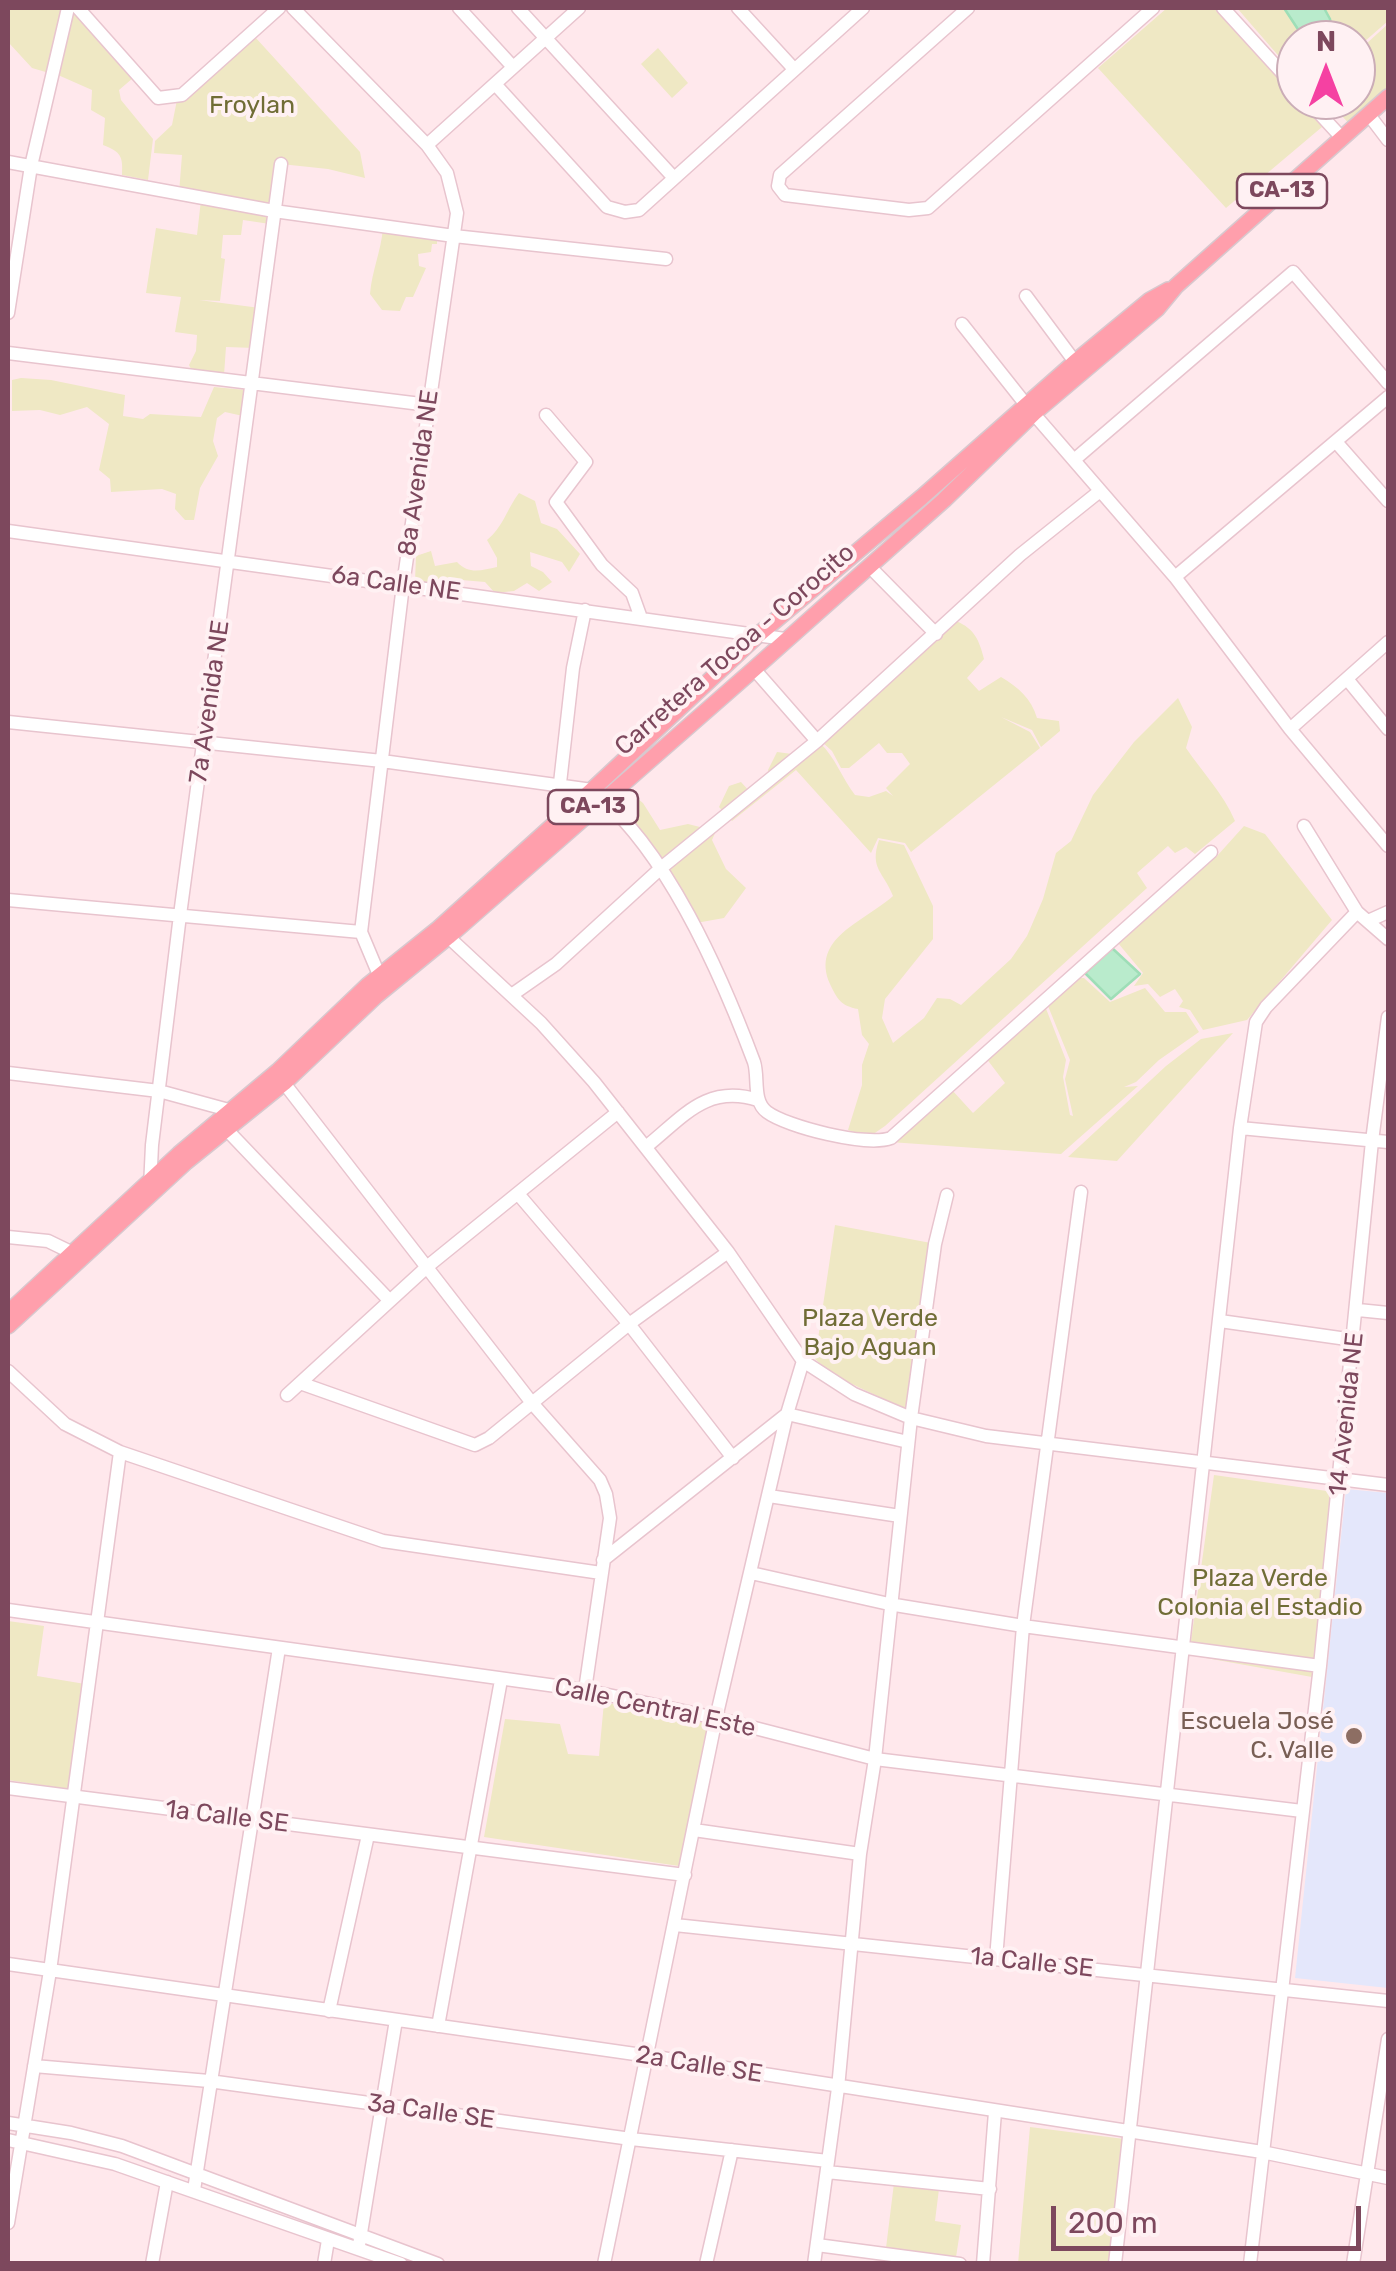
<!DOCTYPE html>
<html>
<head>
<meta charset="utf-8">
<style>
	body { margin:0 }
	#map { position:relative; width:1396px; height:2271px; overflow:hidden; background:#ffe8ec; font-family:Rubik,sans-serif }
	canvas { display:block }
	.frame { position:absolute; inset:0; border:10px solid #7d485d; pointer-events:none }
	.north { position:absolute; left:1276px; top:20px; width:100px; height:100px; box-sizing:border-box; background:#fff1f3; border:2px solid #cbadb7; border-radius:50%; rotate:0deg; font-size:28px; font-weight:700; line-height:40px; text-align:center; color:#7d485d }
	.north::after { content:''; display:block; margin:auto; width:35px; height:45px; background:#f541a2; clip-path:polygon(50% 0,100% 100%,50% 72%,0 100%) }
	.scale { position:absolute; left:1051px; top:2206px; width:310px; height:45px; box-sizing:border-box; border:5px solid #7d485d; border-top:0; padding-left:12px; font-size:30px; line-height:35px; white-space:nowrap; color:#7d485d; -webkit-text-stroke:8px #fff1f3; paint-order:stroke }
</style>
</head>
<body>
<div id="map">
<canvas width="1396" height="2271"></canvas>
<div class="frame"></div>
<div class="north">N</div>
<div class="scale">200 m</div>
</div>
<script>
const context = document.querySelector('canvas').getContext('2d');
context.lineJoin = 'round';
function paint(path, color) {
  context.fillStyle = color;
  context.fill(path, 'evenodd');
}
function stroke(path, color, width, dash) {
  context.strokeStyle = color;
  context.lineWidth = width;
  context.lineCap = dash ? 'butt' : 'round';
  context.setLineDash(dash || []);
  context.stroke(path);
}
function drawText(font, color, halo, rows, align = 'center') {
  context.font = font + ' Rubik,sans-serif';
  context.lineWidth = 8;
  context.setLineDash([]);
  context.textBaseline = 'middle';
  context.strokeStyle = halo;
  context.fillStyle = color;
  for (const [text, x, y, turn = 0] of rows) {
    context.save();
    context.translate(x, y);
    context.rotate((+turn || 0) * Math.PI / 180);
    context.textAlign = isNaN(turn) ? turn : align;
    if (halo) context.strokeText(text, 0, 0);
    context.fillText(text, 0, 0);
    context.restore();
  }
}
paint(new Path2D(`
	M1346,1489L1388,1493V1988L1295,1978Z`), '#e4e7fb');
paint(new Path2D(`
	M8,8H64L49,73L32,68L9,43Z
	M1167,8H1218L1322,127L1226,208L1098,68Z
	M1237,8H1388V21L1356,49V40H1296V76Z
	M72,9L133,78L119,90L121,100L153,139L148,180L122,175C123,156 121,152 103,145L105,118L91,110L92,90L58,75Z
	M1388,24V102L1356,131L1327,100H1356V53Z
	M255,37L360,152L365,178L328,169L281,164L274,211L179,193L182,155L154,153L155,141L172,125L177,100Z
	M658,48L688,83L672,98L641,64Z
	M201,200L271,213L270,224L243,220L241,235H223L221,258L225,259L220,301L199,300L260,308L255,348L226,347L224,375L191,369L189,365L196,351L197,335L175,332L181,297L146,293L156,228L197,235Z
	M383,228L437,235V244H432L431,252L418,254L419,266L426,268L413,297H406L400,311L382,310L370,294C372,270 381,252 383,228Z
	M21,378L51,380L125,395L123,416L143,419L150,414L201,417L214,387L246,390L243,416L225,412L217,418L213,441L218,456L200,488L194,520H185L175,509L176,494L162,489L111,492L110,479L99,470L109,424L87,407L60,415L40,410L12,411V380Z
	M519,493L535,501L541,523L557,529L580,554L569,572L562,562L530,552L531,566L543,572L552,582L539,591L527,583L514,591L495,593L485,582L450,579L444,584L415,581L416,556L431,551L435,566L457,562C469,575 482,570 497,567V558L487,540C503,527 507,509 519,493Z
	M956,621C975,629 979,640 984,659L967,678L979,691L1001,677C1019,688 1031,698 1037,718L1059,721L1060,731L1041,747L1032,730L1001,717L1030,732L1040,748L911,852L905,843L878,838L871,853L796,770L732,821L719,807L729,786L741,782L751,793L770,779L768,770L777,752L792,754L802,745L820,743C835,757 842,778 855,795L869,797L886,791L893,796L886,788L910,764L902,753H887L879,743L849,768H841L832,751L821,741Z
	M1178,698L1192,727L1186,748C1203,773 1223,793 1235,821L1195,854L1186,847L1175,853L1168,846L1137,873L1147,888L885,1126L869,1137L848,1130L862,1085V1065L869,1044L862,1035L858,1009C841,1006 837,999 830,984C810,938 864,922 893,896C884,872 869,869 879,840L904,845L933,906V939L885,999L882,1018L893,1043L924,1018L937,998L950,999L961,1005L1011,959L1027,936L1043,899L1056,853L1071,841L1093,795L1134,742Z
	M624,788L643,803L660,830L688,824L716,831L712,840L726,869L746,888L724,918L696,923L609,797Z
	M1244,826L1265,834L1332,920L1247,1020L1203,1030L1190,1010L1179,1007L1183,1001L1175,989L1160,997L1148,984L1134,986L1143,973L1118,943L1217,856Z
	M1076,978H1084L1110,1002L1145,988L1165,1012H1186L1199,1032L1159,1060L1136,1082L1124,1087L1138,1086L1061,1154L890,1142L952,1090L973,1113L1005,1083L986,1058L1045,1006L1066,1060L1063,1077L1070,1115L1073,1116L1065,1079L1070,1060L1048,1006Z
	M1233,1033L1117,1161L1068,1157L1166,1066L1201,1039Z
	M835,1225L931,1243L913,1413L833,1375L815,1359Z
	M1214,1475L1334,1492L1312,1677L1189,1655Z
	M8,1621L44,1626L37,1676L85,1684L68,1789L8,1780Z
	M604,1702L709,1724L679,1866L484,1837L505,1719L560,1724L568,1754L599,1756Z
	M1030,2127L1132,2140L1116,2263L1018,2264Z
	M894,2183L939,2189L935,2221L961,2225L956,2257L886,2248Z`), '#efe8c4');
const water = new Path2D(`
	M1284,8H1324L1330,19L1333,40H1305Z
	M1112,948L1140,974L1111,999L1085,973Z`);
paint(water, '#b9ebcc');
stroke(water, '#9edeb7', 2.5);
const minor = new Path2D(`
	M78,8L158,98L182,95L279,8
	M293,8L427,145L447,173L457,213L403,585L361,932L382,982
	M459,8L513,67
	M518,8L674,178
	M738,8L794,69
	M968,8L780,175L778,186L785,195L909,210L928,208L1153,8
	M1223,8L1296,88
	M495,84L607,207L625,212L639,210L863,8
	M1307,100L1342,138
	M1369,115L1388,140
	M427,145L579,8
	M8,162L274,211L454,236L666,259
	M1026,296L1075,362
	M8,313L31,166L68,8
	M962,324L1027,406L1175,577L1290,729L1388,846
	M8,353L429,405
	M546,415L586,462L556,502L602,565L632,593L641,618
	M1337,443L1388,501
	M1074,460L1293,272L1388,383
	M8,531L785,639
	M869,566L936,634
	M1175,577L1388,397
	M754,669L817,741
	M1347,679L1388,729
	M8,722L382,761L592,790C667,849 721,974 754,1062C759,1077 752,1101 767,1112C787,1127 867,1147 891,1138L1211,852
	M1290,729L1388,642
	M560,783L573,668L585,610
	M1304,826L1357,912L1388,939
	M8,900L361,932
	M1368,921L1388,912
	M443,932L541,1023L594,1082L728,1252L803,1361L854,1394L911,1418L986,1436L1388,1485
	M513,994L556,964L661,868L817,741L1020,555L1100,491
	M8,1073L159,1091L236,1112
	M284,1083L532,1403L600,1480L606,1494L610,1518L585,1690
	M1240,1128L1388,1142
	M228,1131L389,1300
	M647,1146C684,1116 707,1084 758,1100
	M150,1187L152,1145L180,915L281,164
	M519,1195L629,1324L733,1458
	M8,1237L48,1241L81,1257
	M1358,1310L1388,1313
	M1220,1321L1354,1340
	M8,1371L65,1424L120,1452L383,1541L601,1573
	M300,1383L475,1445L489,1438L629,1324L728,1252
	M287,1395L428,1266L618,1112
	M769,1496L900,1516
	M603,1560L787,1414L908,1442
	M751,1573L889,1604L1023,1626L1320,1666
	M8,1610L585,1690L716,1718L875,1759L1302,1811
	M8,1788L685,1875
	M694,1830L860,1854
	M675,1925L1388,2001
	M996,1959L1023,1626L1081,1192
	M8,1964L649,2056L1262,2152L1388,2178
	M329,2011L368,1835
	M438,2026L501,1680
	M34,2066L209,2081L631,2139L828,2161
	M8,2123L71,2133L122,2146L438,2264
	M8,2140L115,2164L401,2264
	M827,2172L990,2189
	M194,2190L279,1648
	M8,2223L50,1971L120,1452
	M359,2245L396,2020
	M817,2245L960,2264
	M152,2264L167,2182
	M324,2264L328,2240
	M604,2264L716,1718L787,1414L803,1361
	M706,2264L732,2150
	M814,2264L838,2088L860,1854L875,1759L911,1418L935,1244L947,1195
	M983,2264L995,2112
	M1115,2264L1240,1128L1256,1022L1266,1007L1357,912
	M1250,2264L1320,1666L1372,1141L1388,1017
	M1353,2264L1388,2039`);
const major = new Path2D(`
	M12,1309L179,1154L278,1071L368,985L439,928L592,790L758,635L922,497L1075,362L1150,300L1168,290
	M8,1326L186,1162L284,1083L376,996L448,937L754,669L944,500L1034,413L1157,309L1176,286L1388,97`);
stroke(minor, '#e8c4ce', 15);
stroke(major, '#d8c8ce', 18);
stroke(minor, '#fff', 12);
stroke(major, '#ff9fac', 15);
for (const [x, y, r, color] of [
	[1354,1736,10,"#8d6e63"]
]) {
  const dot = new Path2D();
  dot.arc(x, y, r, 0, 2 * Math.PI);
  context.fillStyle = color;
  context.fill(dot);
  stroke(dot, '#fff1f3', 4);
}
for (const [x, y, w] of [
	[1282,191,90],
	[593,807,90]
]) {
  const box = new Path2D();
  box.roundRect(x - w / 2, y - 17, w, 34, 8);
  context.fillStyle = '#fff1f3';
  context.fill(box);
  stroke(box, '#7d485d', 2.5);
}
drawText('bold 22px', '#7d485d', null, [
	["CA-13",1282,191],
	["CA-13",593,807]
]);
drawText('25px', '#706d36', '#fff1f3', [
	["Froylan",252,106],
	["Plaza Verde",870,1319],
	["Bajo Aguan",870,1348],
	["Plaza Verde",1260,1579],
	["Colonia el Estadio",1260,1608]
]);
drawText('25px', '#7d485d', '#fff1f3', [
	["8a Avenida NE",419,473,-82],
	["6a Calle NE",396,584,8],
	["Carretera Tocoa - Corocito",735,650,-41],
	["7a Avenida NE",210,702,-82],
	["14 Avenida NE",1347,1414,-84],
	["Calle Central Este",655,1708,12],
	["1a Calle SE",227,1817,7],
	["1a Calle SE",1032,1963,6],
	["2a Calle SE",699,2065,9],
	["3a Calle SE",431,2112,8]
]);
drawText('25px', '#785e54', '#fff1f3', [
	["Escuela José",1334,1722],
	["C. Valle",1334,1751]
], 'right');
</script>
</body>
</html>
